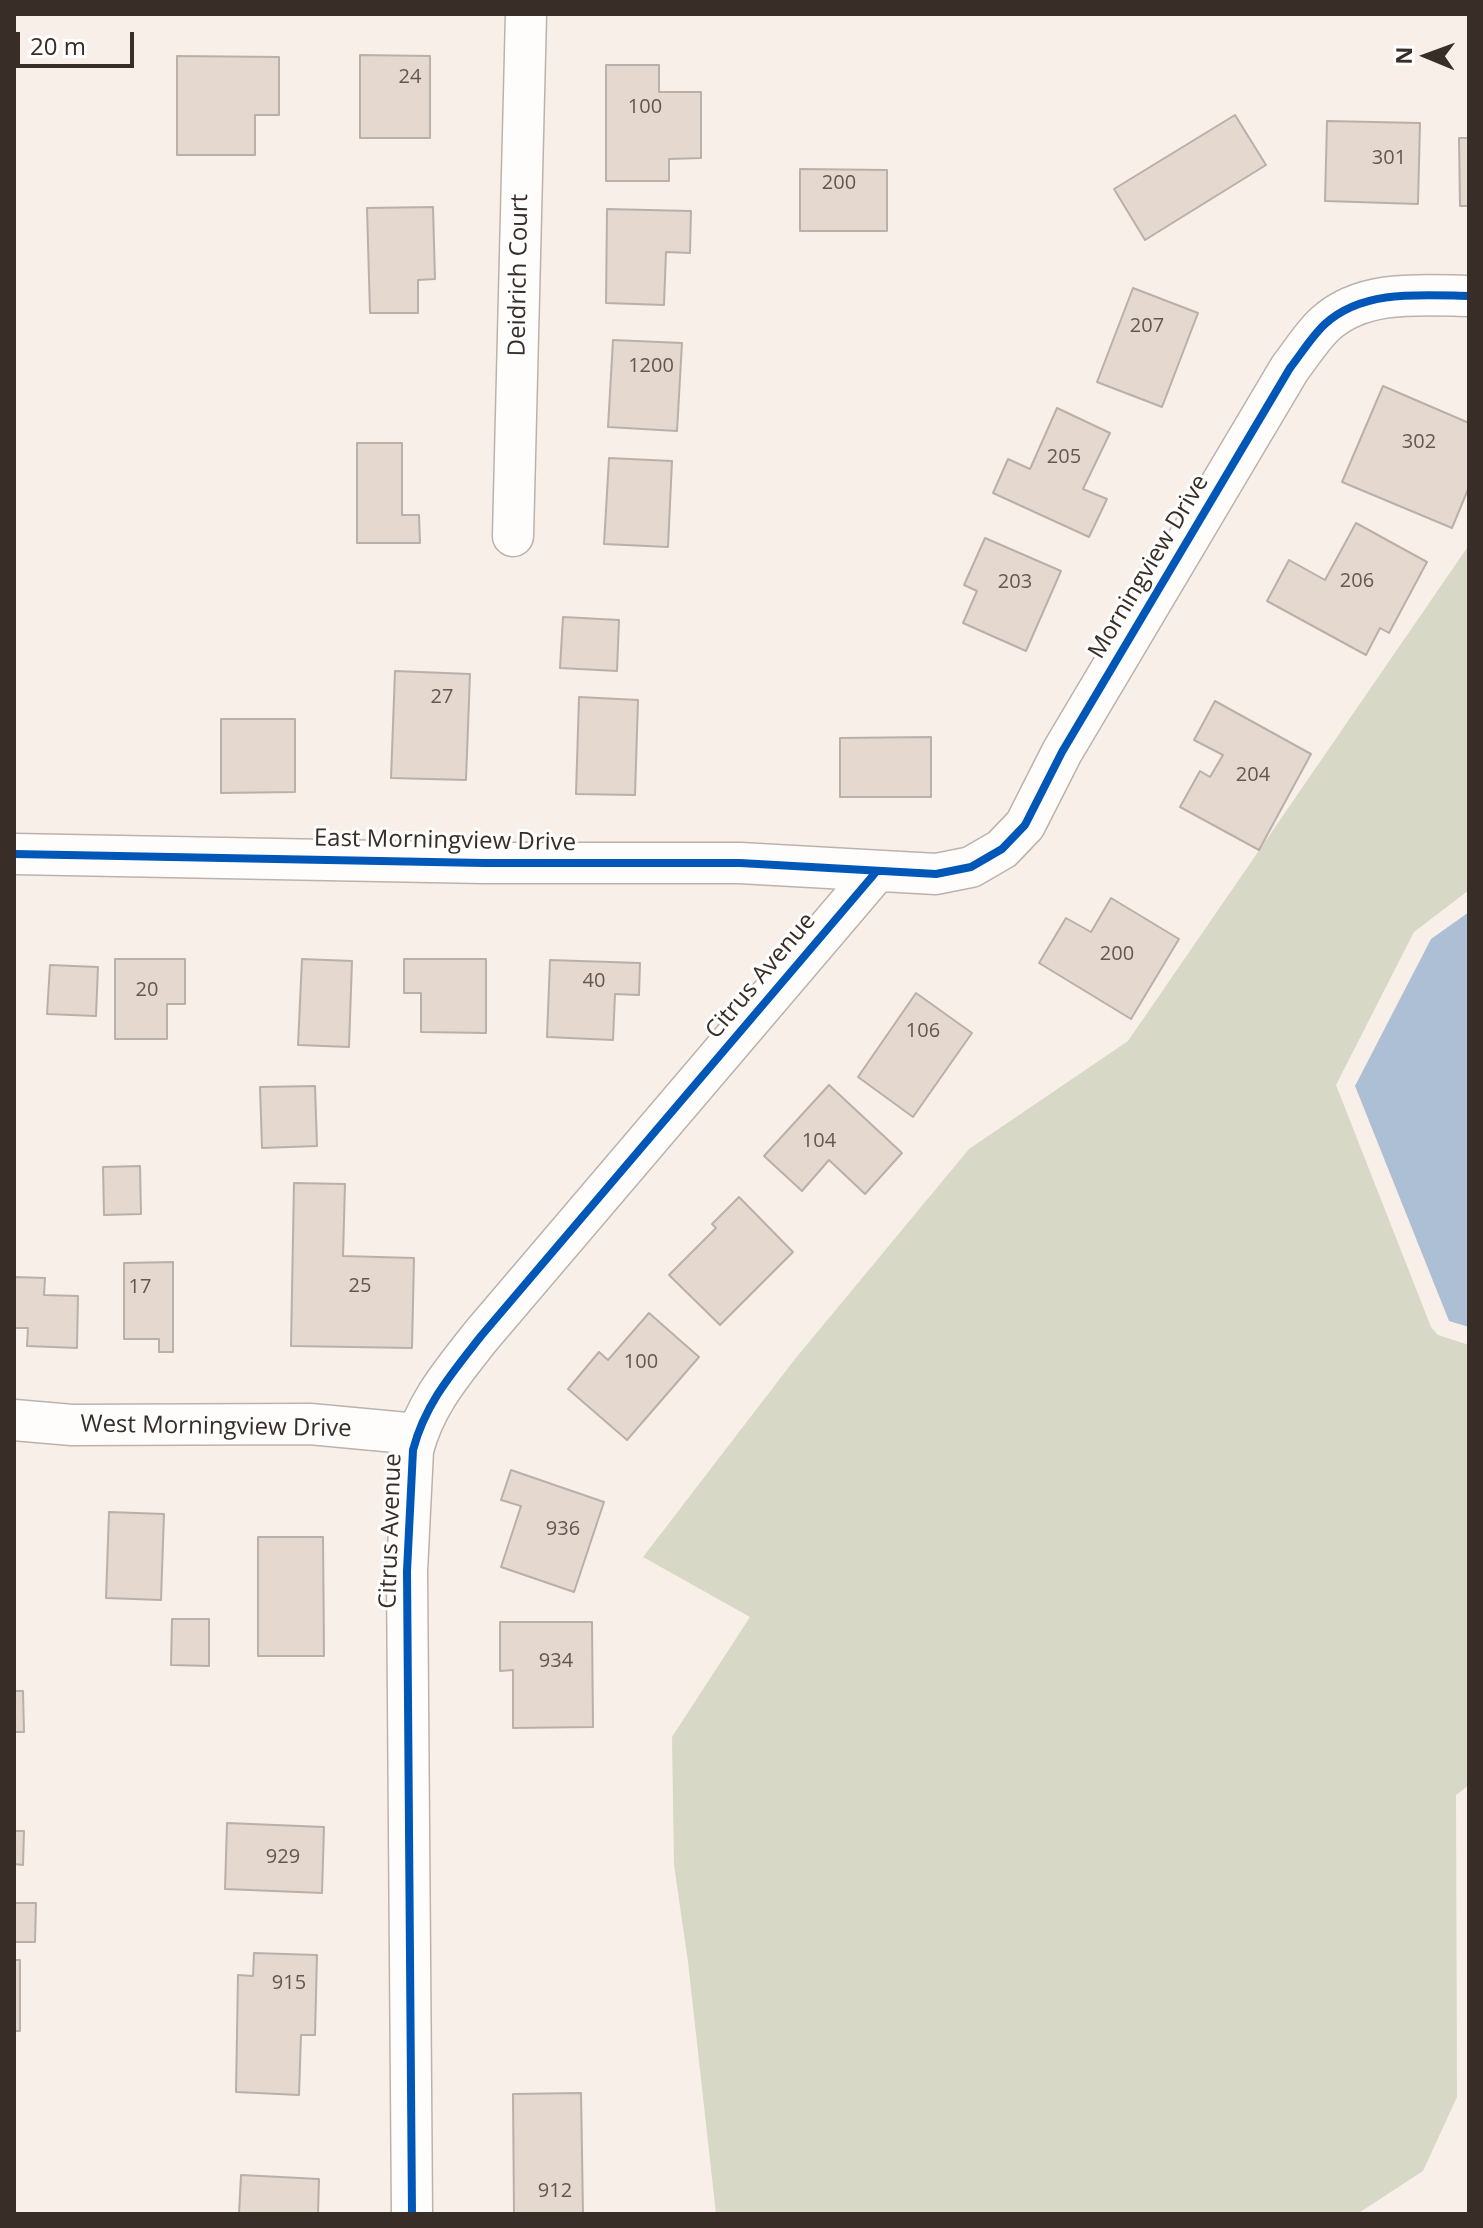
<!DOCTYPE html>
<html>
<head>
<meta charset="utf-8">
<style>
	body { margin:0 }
	#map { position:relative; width:1483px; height:2228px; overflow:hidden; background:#f9efe9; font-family:"Open Sans",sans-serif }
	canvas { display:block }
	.frame { position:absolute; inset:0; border:16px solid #382d27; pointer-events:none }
	.north { position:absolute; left:1387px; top:16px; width:80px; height:80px; -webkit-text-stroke:6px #fefefe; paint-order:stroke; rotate:271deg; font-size:22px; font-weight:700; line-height:32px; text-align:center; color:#382d27 }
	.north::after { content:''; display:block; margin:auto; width:28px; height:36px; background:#382d27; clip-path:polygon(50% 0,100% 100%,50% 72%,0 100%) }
	.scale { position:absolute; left:16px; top:32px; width:118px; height:36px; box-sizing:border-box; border:4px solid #382d27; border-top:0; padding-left:10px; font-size:24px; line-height:28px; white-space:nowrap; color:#382d27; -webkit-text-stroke:6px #fefefe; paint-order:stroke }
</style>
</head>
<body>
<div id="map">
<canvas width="1483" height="2228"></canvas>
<div class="frame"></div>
<div class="north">N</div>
<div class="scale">20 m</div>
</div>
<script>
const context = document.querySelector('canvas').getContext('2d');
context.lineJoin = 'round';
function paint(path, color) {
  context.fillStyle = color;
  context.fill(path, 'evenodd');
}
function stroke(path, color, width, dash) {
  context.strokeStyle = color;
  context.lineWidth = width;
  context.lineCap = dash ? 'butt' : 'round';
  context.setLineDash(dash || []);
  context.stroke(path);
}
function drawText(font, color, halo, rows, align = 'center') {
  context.font = font + ' "Open Sans",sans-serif';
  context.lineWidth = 6;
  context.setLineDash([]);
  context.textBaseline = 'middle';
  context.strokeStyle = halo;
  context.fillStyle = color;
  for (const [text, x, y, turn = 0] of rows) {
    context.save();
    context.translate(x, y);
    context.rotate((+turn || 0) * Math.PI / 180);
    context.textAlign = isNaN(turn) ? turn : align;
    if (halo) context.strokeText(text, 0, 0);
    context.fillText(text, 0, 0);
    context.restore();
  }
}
paint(new Path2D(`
	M1469,545V890L1414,932L1336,1085L1431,1327L1438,1335L1469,1345V1785L1456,1795L1457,2097L1423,2171L1357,2214H716L688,1962L674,1865L672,1737L750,1617L643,1557L795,1359L969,1149L1128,1041Z`), '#d7d8c5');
paint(new Path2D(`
	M1469,912V1327L1449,1321L1355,1086L1431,939Z`), '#acbfd5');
const building = new Path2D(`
	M360,55L430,56V138H360Z
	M177,56L279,57V115H255V155H177Z
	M606,65H659V92H701V158L669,159V181H606Z
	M1235,115L1266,165L1145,240L1114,189Z
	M1327,121L1420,123L1418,204L1325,201Z
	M1459,138H1469V206H1460Z
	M800,169L887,170V231H800Z
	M433,207L435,279L418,280V313H370L367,208Z
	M607,209L691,211L690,253L666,252L664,305L606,303Z
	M1133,288L1198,313L1162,407L1097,382Z
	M613,340L682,343L677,431L608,427Z
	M1383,386L1469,423V487L1452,528L1342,482Z
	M1057,408L1110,433L1083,489L1107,499L1089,537L993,493L1008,459L1030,469Z
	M357,443H402V515H419L420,543H357Z
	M609,458L672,461L668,547L604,544Z
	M1356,523L1427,562L1389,633L1380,628L1366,655L1267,601L1289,560L1325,580Z
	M985,538L1061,571L1026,651L963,623L977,591L964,585Z
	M563,617L619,620L617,671L560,668Z
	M395,671L470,674L466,780L391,778Z
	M579,697L638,700L635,795L576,794Z
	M1215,701L1311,754L1259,850L1180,807L1200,771L1210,777L1223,755L1194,740Z
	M221,719H295V792L221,793Z
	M931,737V797H840V738Z
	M1111,898L1179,939L1131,1019L1039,963L1066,918L1091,932Z
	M115,959H185V1004H167V1039H115Z
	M302,959L352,961L349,1047L298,1045Z
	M404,959H486V1033L421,1032V993H404Z
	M550,960L640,963L639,995L615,994L613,1040L547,1037Z
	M50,965L98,967L96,1016L47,1014Z
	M916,993L972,1033L913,1117L858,1077Z
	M829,1085L902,1153L865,1194L829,1160L802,1191L764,1156Z
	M315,1086L317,1146L262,1148L260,1087Z
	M140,1166L141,1214L104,1215L103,1167Z
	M294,1183L345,1184L343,1256L414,1258L412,1348L291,1346Z
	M739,1197L793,1252L720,1325L669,1275L716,1228L712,1224Z
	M173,1262V1352H159V1339H124V1263Z
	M14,1277L45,1278L44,1295L78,1296L77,1348L27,1346L28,1328H14Z
	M649,1313L699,1357L627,1440L568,1389L599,1352L608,1360Z
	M511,1470L604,1502L574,1592L501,1567L521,1506L501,1500Z
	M109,1512L164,1514L161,1600L106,1598Z
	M258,1537H323L324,1656H258Z
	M172,1619H209V1666L171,1665Z
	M500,1622H592L593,1727L513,1728V1670L500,1671Z
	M14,1691H23L24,1732H14Z
	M227,1823L324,1827L322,1893L225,1889Z
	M14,1831H24L23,1865L14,1864Z
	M14,1903H36L35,1942H14Z
	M254,1953L317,1955L315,2035H301L299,2095L236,2092L238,1975L253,1976Z
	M14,1960H20V2031H14Z
	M581,2093L583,2214H514L513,2094Z
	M241,2175L319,2179L318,2214H239Z`);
paint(building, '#e4d8cf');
stroke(building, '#b9b0a9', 2);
const street = new Path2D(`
	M513,536L526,14
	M14,854L484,863H740L936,874L971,867L1002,849L1025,825L1062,752L1290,368C1301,354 1312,336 1325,324C1363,289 1422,295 1469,296
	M14,1420L72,1425L310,1424L417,1434
	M412,2214L407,1571L413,1450C425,1404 452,1373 481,1336L876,872`);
stroke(street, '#bcb2ac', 43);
stroke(street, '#fefdfc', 40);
stroke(new Path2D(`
	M14,854L484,863H740L936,874L971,867L1002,849L1025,825L1062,752L1290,368C1301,354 1312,336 1325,324C1363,289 1422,295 1469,296
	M412,2214L407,1571L413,1450C425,1404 452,1373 481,1336L876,872`), '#0057b8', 8);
drawText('20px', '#635851', null, [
	["24",410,77],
	["100",645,107],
	["301",1389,158],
	["200",839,183],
	["207",1147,326],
	["1200",651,366],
	["302",1419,442],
	["205",1064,457],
	["206",1357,581],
	["203",1015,582],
	["27",442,697],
	["204",1253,775],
	["200",1117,954],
	["40",594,981],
	["20",147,990],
	["106",923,1031],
	["104",819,1141],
	["25",360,1286],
	["17",140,1287],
	["100",641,1362],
	["936",563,1529],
	["934",556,1661],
	["929",283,1857],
	["915",289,1983],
	["912",555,2191]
]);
drawText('24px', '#382d27', '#fefefe', [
	["Deidrich Court",519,275,-89],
	["Morningview Drive",1149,567,-59],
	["East Morningview Drive",445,841,1],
	["Citrus Avenue",761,976,-50],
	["West Morningview Drive",216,1427,1],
	["Citrus Avenue",391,1531,-88]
]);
</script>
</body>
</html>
